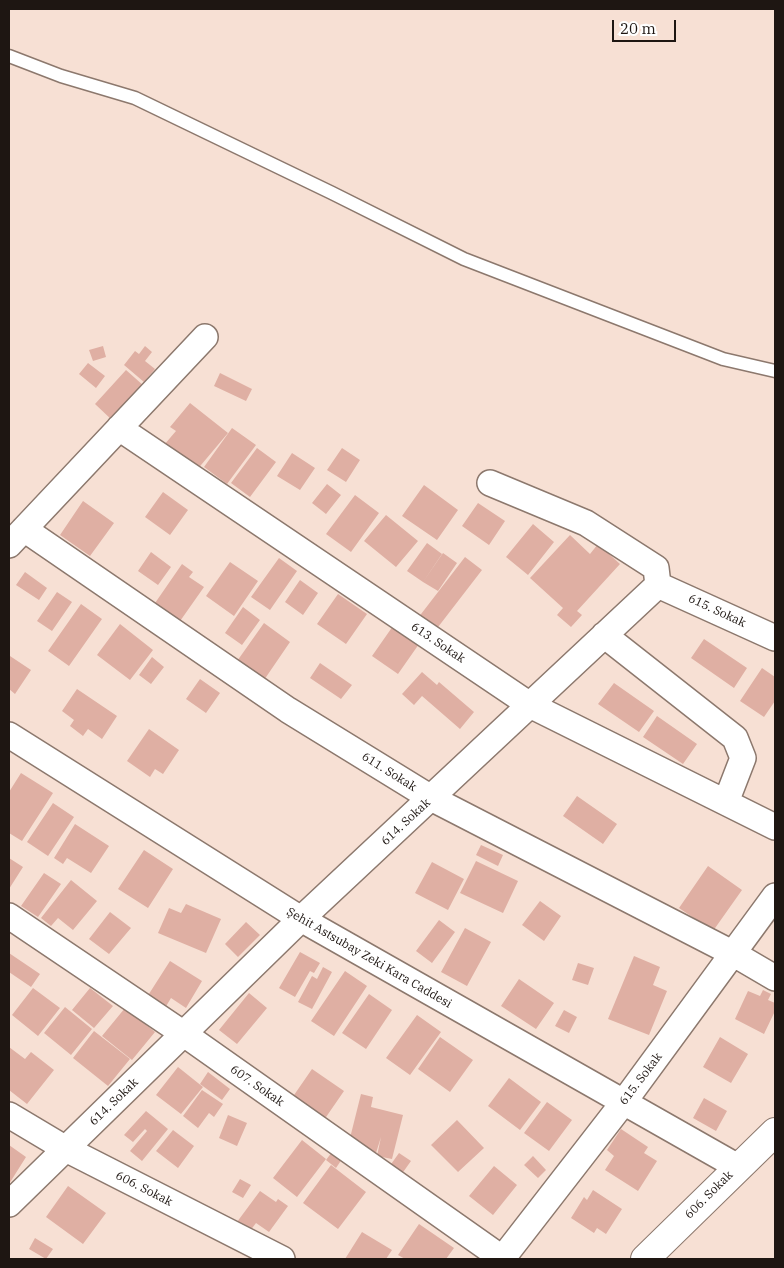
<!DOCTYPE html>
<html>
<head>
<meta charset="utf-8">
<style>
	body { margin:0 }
	#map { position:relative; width:784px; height:1268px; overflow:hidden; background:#f7e0d4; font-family:"IBM Plex Serif",serif }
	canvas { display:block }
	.frame { position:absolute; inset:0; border:10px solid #1e1612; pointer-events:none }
	.scale { position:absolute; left:612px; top:20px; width:64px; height:22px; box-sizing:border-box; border:2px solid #1e1612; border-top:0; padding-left:6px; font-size:15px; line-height:18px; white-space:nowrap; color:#1e1612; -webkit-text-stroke:4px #fff; paint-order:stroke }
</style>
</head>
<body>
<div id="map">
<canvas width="784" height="1268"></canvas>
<div class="frame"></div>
<div class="scale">20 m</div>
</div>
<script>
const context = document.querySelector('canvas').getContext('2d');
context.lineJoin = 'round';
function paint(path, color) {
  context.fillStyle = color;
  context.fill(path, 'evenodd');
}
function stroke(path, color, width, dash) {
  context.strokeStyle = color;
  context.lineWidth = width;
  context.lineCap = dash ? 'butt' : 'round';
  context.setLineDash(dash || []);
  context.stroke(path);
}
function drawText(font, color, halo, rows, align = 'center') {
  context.font = font + ' "IBM Plex Serif",serif';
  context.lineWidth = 4;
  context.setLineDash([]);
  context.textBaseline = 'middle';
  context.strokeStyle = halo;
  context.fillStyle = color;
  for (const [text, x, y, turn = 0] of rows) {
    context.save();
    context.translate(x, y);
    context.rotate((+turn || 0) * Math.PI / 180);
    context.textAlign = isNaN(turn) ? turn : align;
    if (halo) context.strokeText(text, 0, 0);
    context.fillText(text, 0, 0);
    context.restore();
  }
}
paint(new Path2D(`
	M103,346L106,357L93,361L89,350Z
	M145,346L152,352L145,361L155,369L144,382L124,365L135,351L139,354Z
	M88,363L105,376L96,388L79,374Z
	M126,370L144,386L113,421L95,404Z
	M220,373L252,389L246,401L214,386Z
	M190,403L228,433L196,471L164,445L176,431L170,427Z
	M232,428L256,445L227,484L204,467Z
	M257,448L276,462L250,497L231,483Z
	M342,448L360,460L346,482L327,470Z
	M292,453L315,468L300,490L277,476Z
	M327,484L341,495L326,514L312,503Z
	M424,485L458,510L437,540L402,516Z
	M163,492L188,510L170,535L145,517Z
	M355,495L379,513L351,552L326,534Z
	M83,501L114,523L90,556L60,535Z
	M478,503L505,521L489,545L462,526Z
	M386,515L418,541L396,567L364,541Z
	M533,524L554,542L528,575L506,557Z
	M570,535L590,554L598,544L620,564L577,611L582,615L571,627L557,615L563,608L530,578Z
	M427,543L442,554L423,582L407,571Z
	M151,552L171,567L158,585L138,571Z
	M443,553L457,563L438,591L423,582Z
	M465,557L482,570L435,631L418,618Z
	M279,558L297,571L270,610L251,597Z
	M230,562L258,581L234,616L206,596Z
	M182,564L193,572L189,577L204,587L178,624L153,606Z
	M25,572L47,588L39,600L16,585Z
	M300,580L318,593L303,615L285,602Z
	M57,592L72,602L52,631L37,621Z
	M338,594L367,614L346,644L317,624Z
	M81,604L102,619L69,666L48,651Z
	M243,607L260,620L242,645L225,633Z
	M264,623L290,642L262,683L235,664Z
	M120,624L153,650L130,680L97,655Z
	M393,626L419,644L398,674L372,656Z
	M704,639L747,668L734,688L691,658Z
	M10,656L31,670L15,694L9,689Z
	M152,657L164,667L151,684L139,675Z
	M320,663L352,685L341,699L310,678Z
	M762,668L775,677V701L764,717L740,701Z
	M422,672L437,685L439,682L474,712L460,729L422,696L414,705L402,694Z
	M200,679L220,693L206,713L186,699Z
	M614,683L654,711L639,732L598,704Z
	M77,689L117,716L102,739L88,729L83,736L70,726L74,720L62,711Z
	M657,716L697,744L683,764L643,737Z
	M149,729L179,750L163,774L155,769L150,777L127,761Z
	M21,773L53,793L22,841L9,833V792Z
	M577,796L617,824L603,844L563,816Z
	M53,803L74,817L48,856L27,842Z
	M75,824L109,846L91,873L67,858L63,864L54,858Z
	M481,845L503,855L498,866L476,855Z
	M144,850L173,869L148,908L118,889Z
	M9,858L23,867L9,889Z
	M476,861L518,881L503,913L460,893Z
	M432,862L464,879L448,910L415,893Z
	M708,866L742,890L713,931L679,908Z
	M44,873L61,884L38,917L21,906Z
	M71,880L97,901L73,930L58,918L51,926L41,918Z
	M540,901L561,916L544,941L522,925Z
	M186,904L221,919L206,953L158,933L169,908L181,913Z
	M110,912L131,928L109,954L89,939Z
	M439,920L455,932L432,963L416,951Z
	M246,922L260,935L238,957L225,944Z
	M465,928L491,942L467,986L441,972Z
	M300,952L320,963L314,973L310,971L295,997L279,988Z
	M9,953L40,974L31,987L9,972Z
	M634,956L660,967L653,985L667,991L649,1035L608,1019Z
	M170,961L202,981L186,1008L171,998L165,1008L147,997Z
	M578,963L594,968L588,985L572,980Z
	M323,967L332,972L312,1009L298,1002L312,976L317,979Z
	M345,971L367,986L334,1036L311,1021Z
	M519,979L554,1003L536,1029L501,1006Z
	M33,988L60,1008L38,1036L12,1015Z
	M90,988L113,1006L94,1028L72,1010Z
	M763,990L771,994L768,1000L775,1003V1011L764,1034L735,1019L748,991L760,996Z
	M249,993L267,1008L237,1044L219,1030Z
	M369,994L392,1010L366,1049L342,1033Z
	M65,1007L92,1029L71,1055L44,1033Z
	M125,1008L155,1032L132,1060L102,1036Z
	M564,1010L577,1017L569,1033L555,1026Z
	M417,1015L441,1032L410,1075L386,1058Z
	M94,1031L130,1059L108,1086L73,1058Z
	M440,1037L473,1060L450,1092L418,1069Z
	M720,1037L748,1054L731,1083L703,1067Z
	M9,1047L25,1059L31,1052L54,1070L27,1104L9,1090Z
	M178,1067L203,1087L181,1114L156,1095Z
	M312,1069L344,1091L324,1120L292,1098Z
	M208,1072L230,1089L222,1100L200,1084Z
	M509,1078L541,1102L520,1130L488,1106Z
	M202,1090L223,1104L214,1117L209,1113L198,1128L183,1116Z
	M361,1094L373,1097L371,1107L403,1115L392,1159L377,1156L381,1137L376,1153L348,1146Z
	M704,1098L727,1111L716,1131L693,1118Z
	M547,1102L572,1120L549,1151L524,1133Z
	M146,1111L168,1129L142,1161L130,1151L147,1131L145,1129L133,1142L124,1135Z
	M228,1115L247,1123L237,1146L219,1138Z
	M457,1120L484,1148L458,1172L431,1145Z
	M621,1129L648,1147L644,1153L657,1161L638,1191L605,1170L614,1156L607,1150Z
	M173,1130L194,1146L178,1168L156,1151Z
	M302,1140L326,1159L297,1197L273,1178Z
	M9,1145L26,1157L9,1184Z
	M332,1152L342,1159L336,1168L326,1160Z
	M399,1153L411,1161L401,1175L389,1167Z
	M533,1156L546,1170L538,1178L524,1165Z
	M331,1165L366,1192L338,1229L303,1203Z
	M494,1166L517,1185L493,1215L469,1196Z
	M240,1179L251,1185L243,1198L232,1192Z
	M68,1186L106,1213L83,1244L46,1217Z
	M593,1190L622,1209L606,1234L597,1228L594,1233L571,1218L584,1197L587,1200Z
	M260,1191L276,1202L278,1199L288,1206L269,1232L256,1223L250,1231L237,1222Z
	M419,1224L454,1248L446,1259H405L398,1255Z
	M362,1232L392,1250L386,1259H345Z
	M35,1238L53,1249L46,1259L29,1249Z`), '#dfafa3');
const service = new Path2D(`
	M9,56L61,76L135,98L332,193L464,259L723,359L775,371`);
const minor = new Path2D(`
	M119,428L530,705L775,827
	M490,483L586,523L656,568L658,585
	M24,529L288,710L431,798L734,954L775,978
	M9,545L205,337
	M658,585L775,638
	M604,635L735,738L743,758L726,802
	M9,735L301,919L738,1167
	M9,916L184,1034L503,1259
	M9,1115L66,1149L282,1259
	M9,1204L301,919L658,585
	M502,1259L623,1103L775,896`);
const tertiary = new Path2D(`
	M645,1259L775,1132`);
stroke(service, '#8c786d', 15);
stroke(minor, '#8c786d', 28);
stroke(tertiary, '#8c786d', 30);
stroke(service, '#fff', 12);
stroke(minor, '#fff', 25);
stroke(tertiary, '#fff', 28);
drawText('12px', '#1e1612', '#fff', [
	["615. Sokak",717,611,25],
	["613. Sokak",438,643,34],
	["611. Sokak",389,772,32],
	["614. Sokak",406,822,-43],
	["Şehit Astsubay Zeki Kara Caddesi",369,958,30],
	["615. Sokak",641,1079,-53],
	["607. Sokak",257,1086,35],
	["614. Sokak",114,1102,-44],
	["606. Sokak",144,1189,27],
	["606. Sokak",709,1195,-45]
]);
</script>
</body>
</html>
